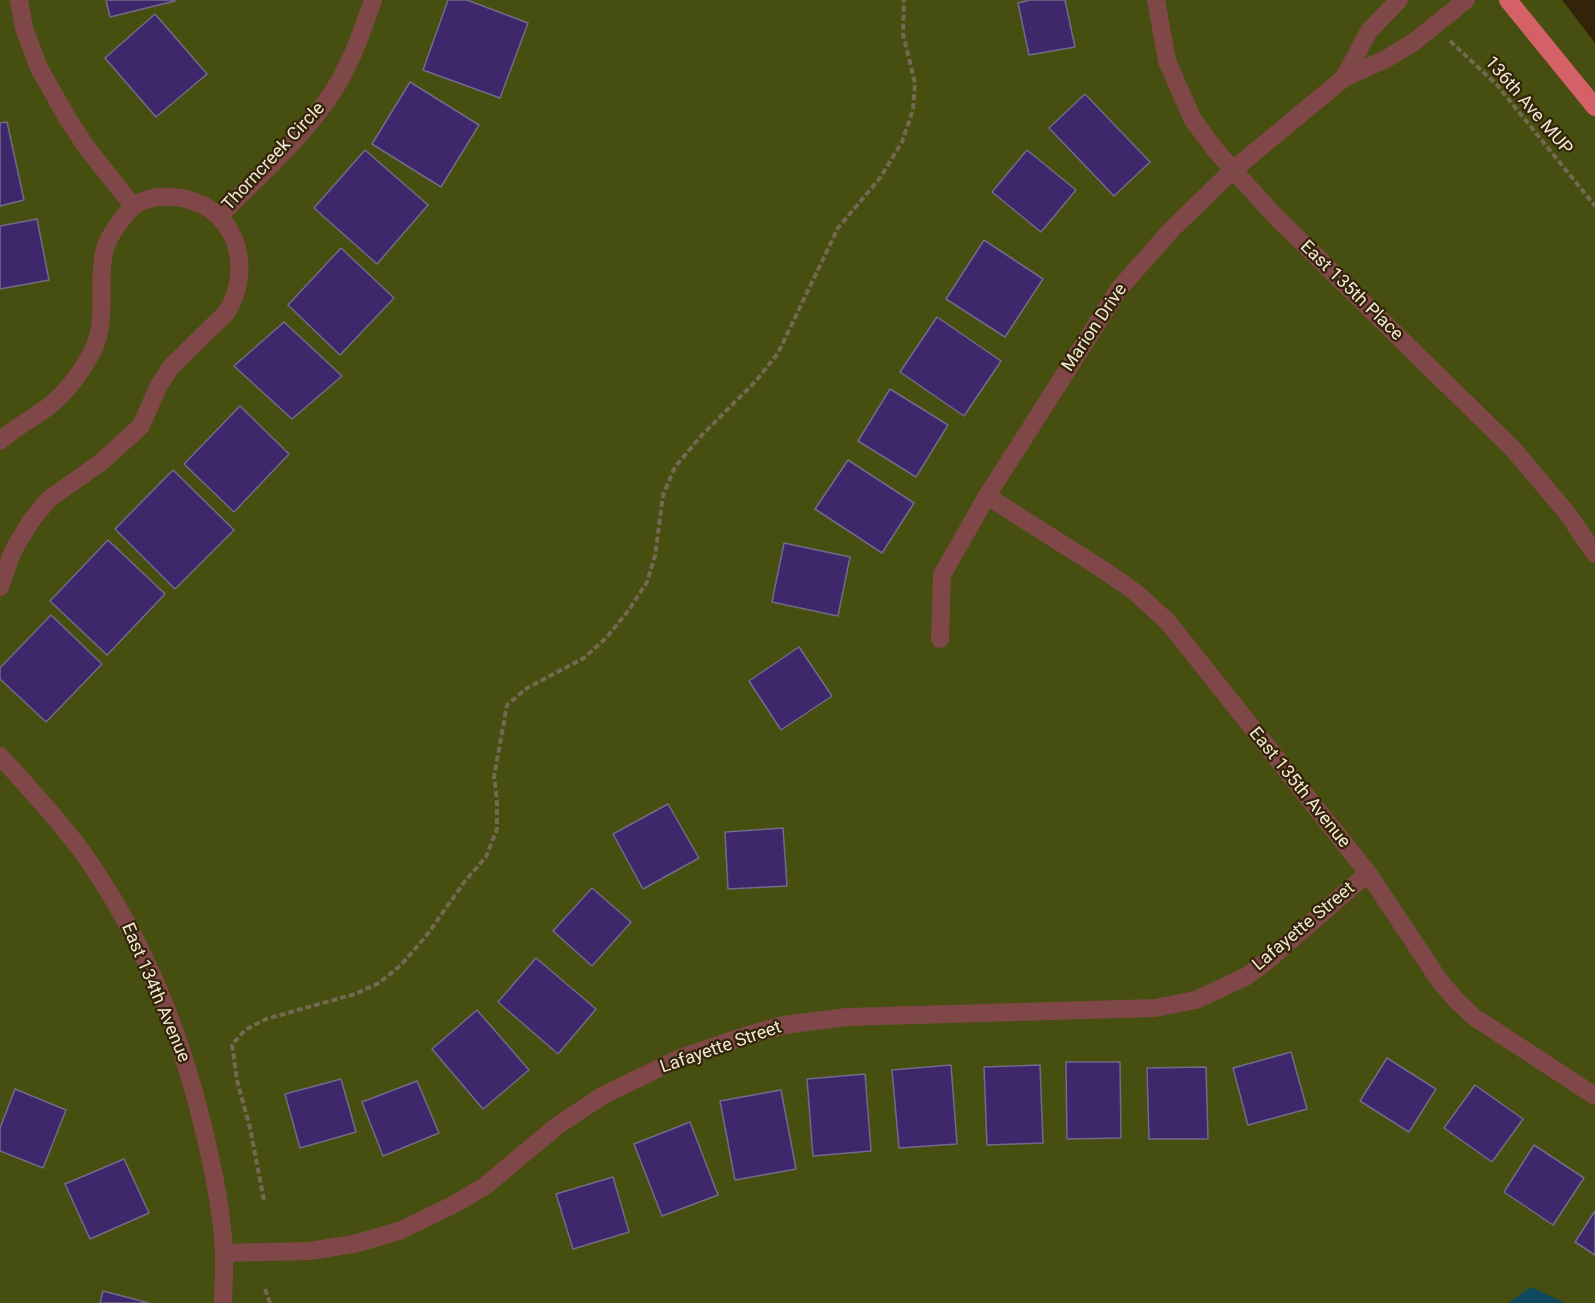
<!DOCTYPE html>
<html>
<head>
<meta charset="utf-8">
<style>
	body { margin:0 }
	canvas { display:block; background:#332408 }
</style>
</head>
<body>
<canvas width="1595" height="1303"></canvas>
<script>
const context = document.querySelector('canvas').getContext('2d');
context.lineJoin = 'round';
function paint(path, color) {
  context.fillStyle = color;
  context.fill(path, 'evenodd');
}
function stroke(path, color, width, dash) {
  context.strokeStyle = color;
  context.lineWidth = width;
  context.lineCap = dash ? 'butt' : 'round';
  context.setLineDash(dash || []);
  context.stroke(path);
}
function drawText(font, color, halo, rows, align = 'center') {
  context.font = font + ' Roboto,sans-serif';
  context.lineWidth = 4.5;
  context.setLineDash([]);
  context.textBaseline = 'middle';
  context.strokeStyle = halo;
  context.fillStyle = color;
  for (const [text, x, y, turn = 0] of rows) {
    context.save();
    context.translate(x, y);
    context.rotate((+turn || 0) * Math.PI / 180);
    context.textAlign = isNaN(turn) ? turn : align;
    if (halo) context.strokeText(text, 0, 0);
    context.fillText(text, 0, 0);
    context.restore();
  }
}
paint(new Path2D(`
	M0,0H1562L1595,43V1303H0Z`), '#474f10');
paint(new Path2D(`
	M1531,1287L1565,1303H1508Z`), '#0e495e');
const building = new Path2D(`
	M106,0H175V1L110,17Z
	M448,0H467L528,23L500,98L423,70Z
	M1030,0H1065L1075,47L1029,55L1018,3Z
	M155,14L207,74L156,117L105,58Z
	M410,82L479,125L441,187L372,144Z
	M1085,94L1150,162L1114,196L1049,128Z
	M7,122L24,200L0,206V123Z
	M365,150L428,205L377,264L314,208Z
	M1027,150L1076,190L1041,232L992,192Z
	M37,219L49,280L0,289V226Z
	M984,240L1043,279L1005,337L946,299Z
	M341,248L394,298L340,355L288,305Z
	M937,317L1001,361L964,416L900,372Z
	M284,322L342,376L292,419L234,366Z
	M890,389L948,425L916,477L858,441Z
	M240,406L289,454L234,512L184,464Z
	M848,460L914,503L882,553L815,509Z
	M173,470L234,530L175,589L115,529Z
	M108,540L165,594L107,655L50,601Z
	M784,543L850,557L838,616L772,602Z
	M51,615L102,664L46,722L0,679V668Z
	M799,647L832,696L781,730L749,681Z
	M668,804L699,858L643,889L613,834Z
	M783,828L787,886L728,889L725,832Z
	M592,888L631,922L592,966L553,931Z
	M536,958L596,1009L558,1054L498,1002Z
	M477,1010L529,1070L483,1109L432,1049Z
	M1291,1052L1307,1109L1248,1125L1233,1068Z
	M1387,1058L1436,1089L1409,1132L1360,1101Z
	M1066,1062H1120L1121,1138L1067,1139Z
	M951,1065L957,1144L899,1148L892,1070Z
	M1040,1065L1043,1143L987,1145L984,1067Z
	M1206,1067L1208,1139H1149L1147,1068Z
	M865,1074L871,1151L813,1156L807,1079Z
	M341,1079L356,1132L300,1148L285,1094Z
	M417,1081L439,1133L383,1156L362,1102Z
	M1475,1085L1523,1119L1492,1162L1444,1128Z
	M15,1089L66,1110L43,1168L0,1151V1128Z
	M781,1090L796,1169L735,1180L720,1101Z
	M690,1122L718,1195L662,1216L634,1144Z
	M1534,1145L1584,1178L1553,1225L1504,1192Z
	M124,1159L149,1213L90,1239L65,1184Z
	M613,1177L629,1232L573,1249L556,1194Z
	M1595,1211V1255L1575,1242Z
	M103,1291L149,1303H100Z`);
paint(building, '#3e286b');
stroke(building, '#716b89', 1.5);
stroke(new Path2D(`
	M1450,41L1497,85L1595,206
	M264,1200L250,1128L237,1080L232,1045L245,1030L266,1019L355,994L379,983L401,965L427,935L465,881L486,857L497,829V802L494,777L507,705L527,688L584,658L606,638L628,611L647,582L655,556L663,495L675,467L701,436L756,381L778,353L838,228L880,178L902,142L913,110L915,83L903,34L904,0
	M265,1289L270,1303`), '#756850', 4, [6, 3]);
stroke(new Path2D(`
	M19,0L24,28L39,68L69,121L87,148L133,206
	M1156,0L1167,61L1193,120L1217,152L1275,216L1513,449L1567,513L1595,554
	M1344,78L1369,31L1399,0
	M219,216C256,179 304,136 332,93C351,64 362,32 373,0
	M0,441C14,428 32,419 48,407C67,392 80,374 91,354C110,321 95,281 106,246C109,236 116,228 122,219C126,215 129,209 134,206C146,197 159,196 173,197C233,201 256,264 227,312L171,367L159,385L141,426L100,463L49,499L30,522L12,553L0,587
	M987,496L1105,571L1135,592L1168,622L1368,873L1439,980L1456,1000L1474,1017L1595,1096
	M940,639L942,575L987,496L1119,289L1171,230L1233,170L1344,78L1386,59L1414,42L1466,0
	M0,756C29,788 58,819 83,853C142,936 181,1033 204,1131C214,1171 222,1212 224,1253C225,1269 223,1286 223,1303
	M224,1253L309,1251L354,1244L399,1231L453,1205L485,1186L557,1126L602,1096L680,1058L748,1035L784,1025L847,1017L1155,1008L1196,1000L1247,976L1267,961L1368,873`), '#7f4747', 18);
stroke(new Path2D(`
	M1508,0L1595,107`), '#d46165', 18);
drawText('18px', '#f2e8d8', '#332408', [
	["136th Ave MUP",1528,106,49],
	["Thorncreek Circle",274,157,-47],
	["East 135th Place",1351,291,44],
	["Marion Drive",1095,328,-56],
	["East 135th Avenue",1299,788,51],
	["Lafayette Street",1304,927,-40],
	["East 134th Avenue",155,993,67],
	["Lafayette Street",721,1048,-19]
]);
</script>
</body>
</html>
